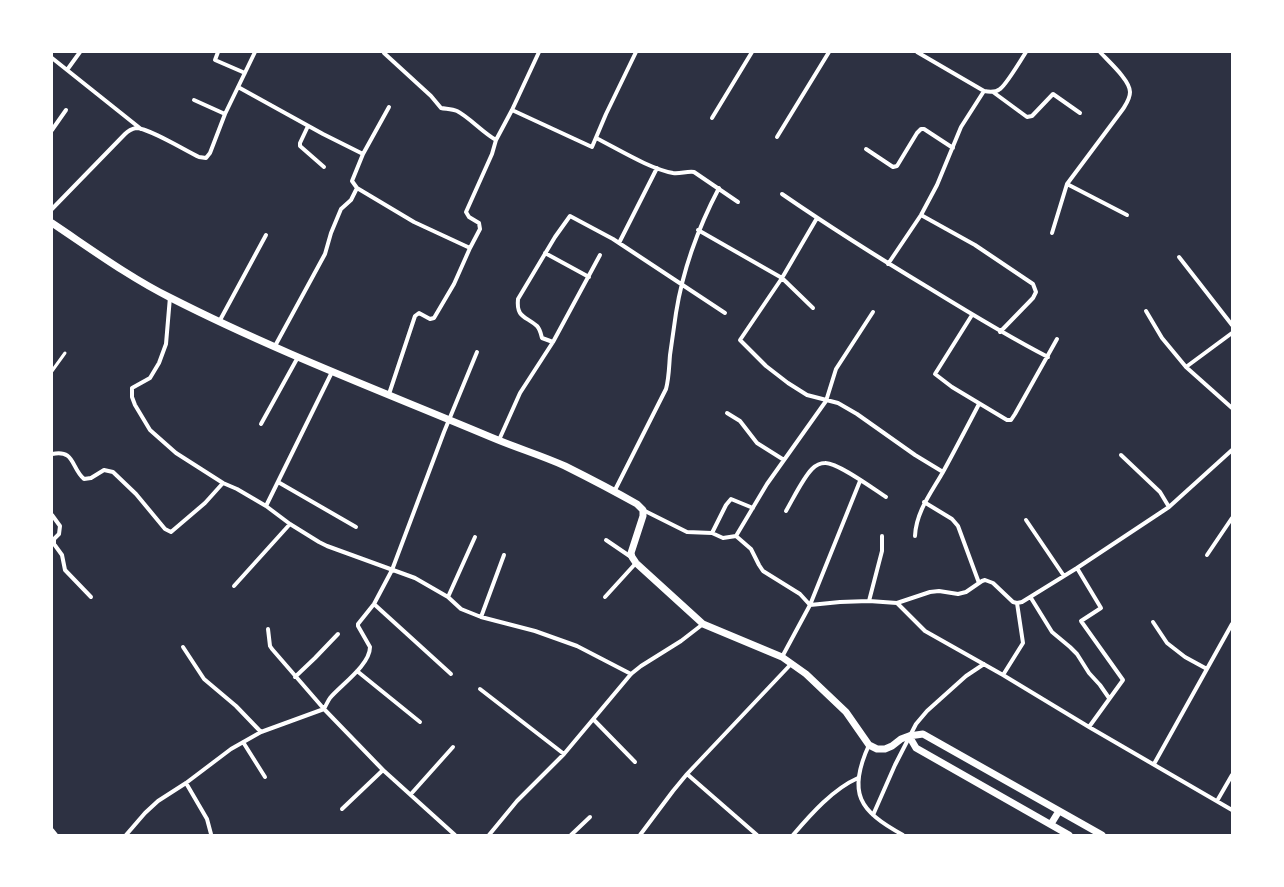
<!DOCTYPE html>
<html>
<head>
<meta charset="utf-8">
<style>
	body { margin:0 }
	#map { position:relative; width:1284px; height:887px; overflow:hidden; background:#2d3142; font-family:Figtree,sans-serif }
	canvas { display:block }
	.frame { position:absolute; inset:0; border:53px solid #fff; pointer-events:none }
</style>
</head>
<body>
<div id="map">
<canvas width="1284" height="887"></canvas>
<div class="frame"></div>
</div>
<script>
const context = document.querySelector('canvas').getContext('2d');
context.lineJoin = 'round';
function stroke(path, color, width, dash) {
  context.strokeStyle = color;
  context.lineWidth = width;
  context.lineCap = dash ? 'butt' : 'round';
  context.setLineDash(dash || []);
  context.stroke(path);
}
stroke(new Path2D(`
	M52,371L65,353`), '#fff', 3);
stroke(new Path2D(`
	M218,52L215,60L245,73
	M917,52L984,91C989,92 995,93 1000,89C1006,85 1021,60 1026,52
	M384,53L431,96L441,108C446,109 452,109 457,111C469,117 483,133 496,140
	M52,58L141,129
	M67,70L80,52
	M238,87L323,134L363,154
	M993,92L1027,117L1032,116L1053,94L1080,113
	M194,100L225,114
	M512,110L592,147L606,114L636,52
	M712,118L752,52
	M308,126L300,143V146L324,167
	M52,130L66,110
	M777,137L829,52
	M596,138C618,149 650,169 673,173C680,174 687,171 694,172L738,202
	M866,149L893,167L897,166L917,133L921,129H924L953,148
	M1067,184L1127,215
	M357,188L414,222L470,248
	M782,194C830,227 879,258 929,288C968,312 1007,336 1048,357
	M52,209L125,134C128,131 131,129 136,128C149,128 186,151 199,157L206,158L210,153L225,114L255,52
	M921,215L975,245L1033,284L1036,292L1033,298L1000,332
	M817,218L782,278L740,340L766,366L788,383L807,395L838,403L857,414L915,455L943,472
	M698,230L782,278L813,308
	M1052,233L1067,184L1123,109C1126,104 1130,99 1130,92C1130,80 1108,61 1100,52
	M619,243L657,168
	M545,253L589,277
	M1179,257L1232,325
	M888,264L921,215L937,185L961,127L984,91
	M170,297L166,344L159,363L150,378L132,388V397L135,405L150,430L176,453L223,483L237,489L266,506L290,524L319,542L327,546L415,578L448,597L461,609L481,617L535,631L577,646L631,674
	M1146,311L1162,338L1186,367L1232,408
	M972,315L935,374L952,387L1007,420H1011L1015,414L1057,339
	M219,322L266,235
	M553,342L542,338C541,334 540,329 537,326C526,316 516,318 518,299L555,237L570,216L613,239L725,313
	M275,346L325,254L331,233L341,209L351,200L357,188L352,181L363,154L389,107
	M1186,367L1232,333
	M389,394L415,316L419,313L430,319L434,318L454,284L470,248L480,229L479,223L469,217L466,212L492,154L496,140L512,110L539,52
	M727,413L740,421L757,443L784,460
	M261,424L298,357
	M499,440L520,393L553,342L600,255
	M52,454C75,449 71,468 84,479L91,478L104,470L113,472L136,494L165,529L171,532L205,503L223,483
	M1121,455L1160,492L1169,507
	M278,482L356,527
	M614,492L666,389C669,378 669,367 670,355C672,341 674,327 676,313C683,269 698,228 719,188
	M924,502L952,519L958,526L979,583
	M266,506L332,372
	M643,510L687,532L712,533L723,538L736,536
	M786,511C793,499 803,478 812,469C815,466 820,463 825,463C837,462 875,490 886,497
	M52,515L60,526L59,534L54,539V544L62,555L65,570L91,597
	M1026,520L1064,576
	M712,533L726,505L731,499L753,508
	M736,536L767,484L826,401L836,369L873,312
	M736,536L751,549L759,565L763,571L800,594L810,605
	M915,536C916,512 931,493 943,472C955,450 967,427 979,404
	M606,540L631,557
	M1207,555L1232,518
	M1077,568L1101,608L1081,621L1123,680L1089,727
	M234,586L290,524
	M448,597L475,537
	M605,597L636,563
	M1031,598L1052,632L1070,647L1077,654L1089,673L1100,685L1109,698
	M869,601L882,551V536
	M897,603L925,631L1003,675L1089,727L1232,810
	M374,604L451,674
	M810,605L840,602L869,601L897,603L930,592L939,591L958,594L966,592L982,581L985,580L993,583L1013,602L1017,603L1022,602L1077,568L1169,507L1232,450
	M481,617L504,555
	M1153,622L1167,643L1185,657L1207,669
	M268,629L270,646L272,649L324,709L383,770L455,835
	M183,647L204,679L236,706L261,732
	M782,657L810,605L860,481
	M357,671L420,722
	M1003,675L1023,643L1017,603
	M295,677L315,658L338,634
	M480,689L564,754
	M324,709C326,705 328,701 330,698C341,685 370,665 370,647L358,626V624L374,604L392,570L444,432L477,352
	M594,720L635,762
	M243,742L265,777
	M869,745C847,793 859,811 903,835
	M1154,764L1232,624
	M687,774L757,835
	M186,783L207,819L211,834
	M411,794L453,747
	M1217,801L1232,775
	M342,809L383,770
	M873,815L895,765L916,724L927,711L966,676L984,664
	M52,830L56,835
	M126,835L145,813L158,801L186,783L231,749L261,732L324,709
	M489,835L517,801L564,754L631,674L641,666L681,641L703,624
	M571,835L590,817
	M640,835L673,791L687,774L792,663
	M793,835C811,814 833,789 858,778`), '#fff', 4);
stroke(new Path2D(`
	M52,223C91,249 129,277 171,298C277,352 389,394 498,440C520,449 543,456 565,466C589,478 614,491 637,504L643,510V516L631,553L632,557L636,563L703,624L782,657L806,674L846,712L869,745L877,749H885L892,746L901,739L909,736L923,734L1102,835
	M909,736L916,748L1069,835
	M1051,824L1059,811`), '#fff', 7);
</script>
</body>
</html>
